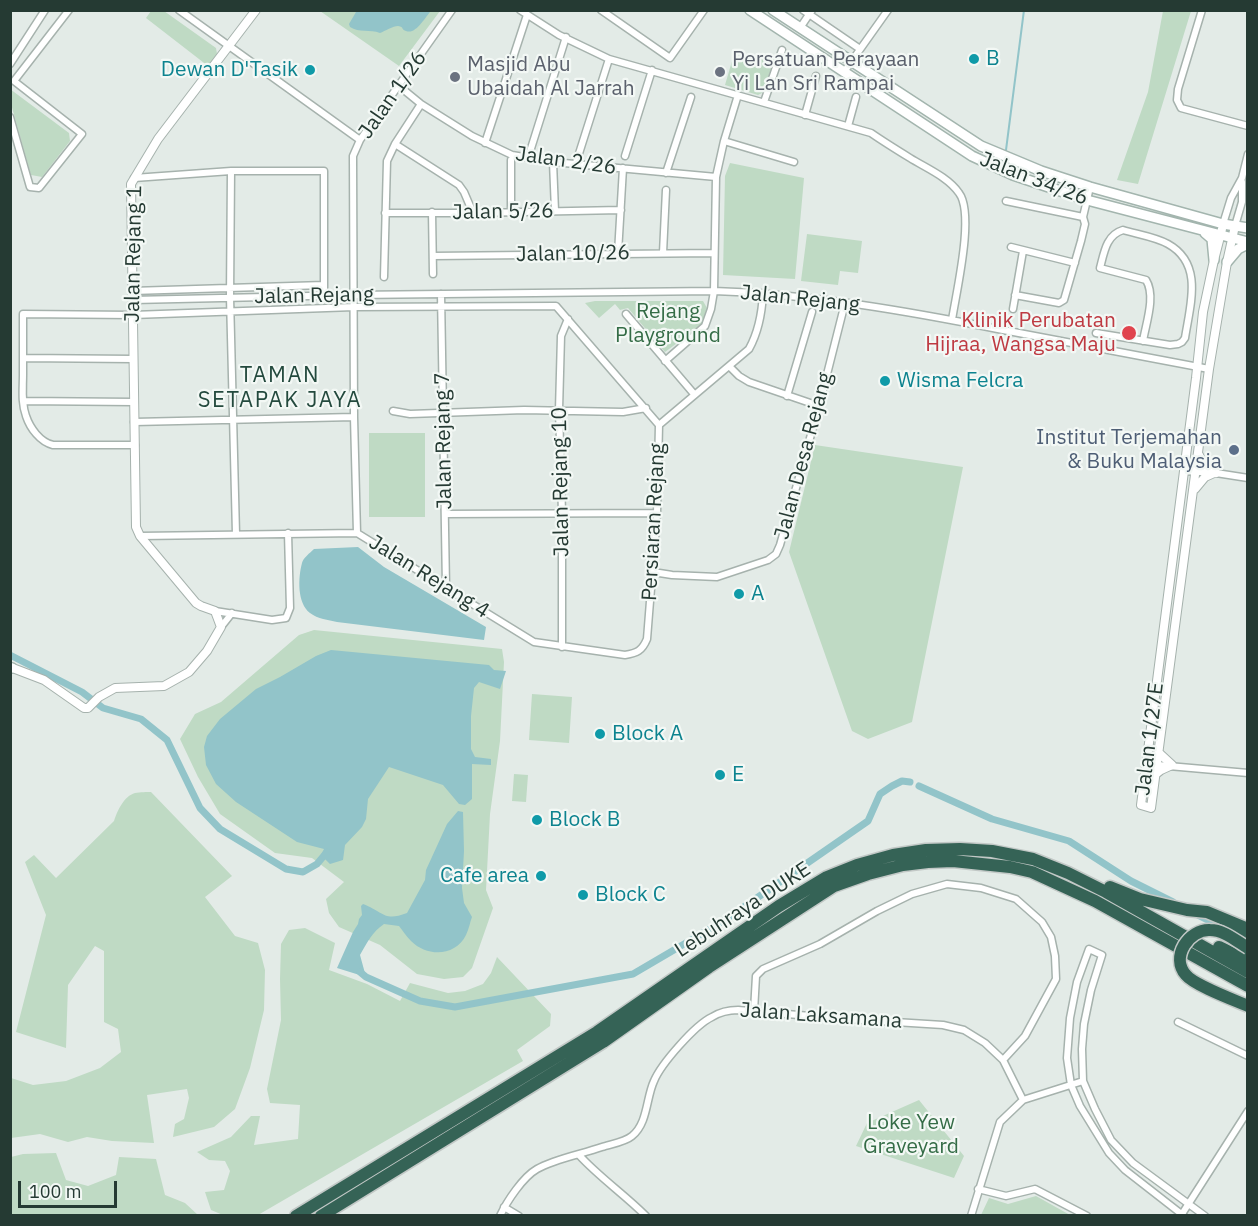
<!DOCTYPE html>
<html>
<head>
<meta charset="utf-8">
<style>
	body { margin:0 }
	#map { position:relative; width:1258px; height:1226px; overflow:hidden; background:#e3ebe7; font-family:"IBM Plex Sans",sans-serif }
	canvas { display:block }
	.frame { position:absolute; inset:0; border:12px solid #253a33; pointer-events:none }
	.scale { position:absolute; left:18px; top:1181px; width:99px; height:27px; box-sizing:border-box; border:3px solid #253a33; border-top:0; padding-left:8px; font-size:18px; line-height:21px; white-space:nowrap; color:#253a33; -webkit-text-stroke:4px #f3f8f5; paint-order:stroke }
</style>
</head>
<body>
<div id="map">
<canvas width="1258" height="1226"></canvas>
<div class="frame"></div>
<div class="scale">100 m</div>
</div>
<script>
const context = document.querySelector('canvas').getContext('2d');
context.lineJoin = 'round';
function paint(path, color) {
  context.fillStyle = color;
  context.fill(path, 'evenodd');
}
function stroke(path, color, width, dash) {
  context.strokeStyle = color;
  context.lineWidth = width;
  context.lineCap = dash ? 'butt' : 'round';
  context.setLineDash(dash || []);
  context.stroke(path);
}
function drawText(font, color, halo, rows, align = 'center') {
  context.font = font + ' "IBM Plex Sans",sans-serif';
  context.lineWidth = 4.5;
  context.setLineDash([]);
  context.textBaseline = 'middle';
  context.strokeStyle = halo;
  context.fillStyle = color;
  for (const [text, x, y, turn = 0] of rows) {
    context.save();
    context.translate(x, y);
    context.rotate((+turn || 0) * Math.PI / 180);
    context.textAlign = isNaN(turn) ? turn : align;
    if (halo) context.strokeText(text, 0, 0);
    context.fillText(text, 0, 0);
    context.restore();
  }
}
paint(new Path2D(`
	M151,11H164L216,48L217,54L208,66L146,18Z
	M320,11H440L399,66Z
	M1163,11H1191L1138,184L1117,180L1148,92Z
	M774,59L764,92L758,95L725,85L732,61Z
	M10,89L69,133L70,141L42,177L31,175L11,104Z
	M730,163L804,178L795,279L723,275L725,176Z
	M807,234L862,241L858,273L840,271L838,285L801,281Z
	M595,301H703L707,308L702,323L688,335L665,352L628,308L620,310L615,304L599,318L585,303Z
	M369,433H425V517H369Z
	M815,445L963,467L912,722L868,739L852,731L789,552Z
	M314,630L502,649L504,662L500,741L490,814L486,890L493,908L472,968L463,977L444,979L417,974L380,945L339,927L329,913L326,899L344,882L312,858L275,853L220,814L198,777L180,739L195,714L221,702L299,635Z
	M532,694L572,697L569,743L529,740Z
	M514,774L528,775L526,802L512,801Z
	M151,792L232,876L205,897L235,936L258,943L265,970L264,1010L250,1068L235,1109L214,1127L173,1137L175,1124L184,1119L189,1098L187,1089L147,1095L154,1143L112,1141L87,1137L68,1142L40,1134L11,1138V1078L33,1085L66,1081L100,1068L121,1052L118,1029L104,1022V951L95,946L68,985L66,1048L16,1032L46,915L25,862L34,855L56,878L114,821C117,811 124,796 135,793C140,792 147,792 151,792Z
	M305,928L335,943L329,970L367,984L400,1001L410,983L448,993L465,991L483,984L491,973L497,957L551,1014L550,1026L517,1050L523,1061L258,1215H223L211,1210L205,1192L224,1190L230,1171L225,1161L209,1160L197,1152L231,1137L251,1116H260L254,1145L298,1139L300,1105L270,1103L267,1089L281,1020L280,979L281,944L289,930Z
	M919,1100L964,1156L954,1178L856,1146L867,1123Z
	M56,1153L66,1180L88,1186L116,1175L119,1157L156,1159L165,1195L185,1203L198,1215H11V1157L23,1154Z
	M1036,1196L1070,1215H981L989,1198L1008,1204Z`), '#bfdac4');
paint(new Path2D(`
	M355,11H431C425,17 416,35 406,31C400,29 405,27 398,26C393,26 385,31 380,33C370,29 359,33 350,27L349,24L356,12Z
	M358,547L384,567L486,627L484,640L337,622C328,620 318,619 310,613C297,603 298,578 302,563C303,558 310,553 314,549Z
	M331,650L489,665L494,670L506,671L500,689L479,682L474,688L471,716V749L475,757L491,759V765L472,764V799L465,805L459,804L443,785L389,767L368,799L366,819L362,827L345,845L343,860L330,864L321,855L324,849L297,842L236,802L216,784L206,765L204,747L207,736L220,719L256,689L280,677L316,656Z
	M458,811L463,812L464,851L462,888L464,903L472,917C470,922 469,929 466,935C455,957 427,957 411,941C406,936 403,931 399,926L384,924C372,932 367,943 360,955L366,977L337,968L353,932L358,924L359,919L362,915L361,906L363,904C384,912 384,922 407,913L425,880L426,870L447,824Z`), '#92c4c9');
stroke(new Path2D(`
	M1006,150L1024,10`), '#92c4c9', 2);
stroke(new Path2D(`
	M10,655L82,692L103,708L141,719L167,740L200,808L220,829L286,869L303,872L317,864L327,852
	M919,786L992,819L1069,841L1131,881L1173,902
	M1196,914L1224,928
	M360,972L366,977L420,1001L455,1007L633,974L725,920L868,821L880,794L892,786L902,781L910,782`), '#92c4c9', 7);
const minor = new Path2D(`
	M179,10L360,140
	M520,10L559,35L609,59L871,133C884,142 897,150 910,158C926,168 948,177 959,193C975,214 956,293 952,320
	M601,10L670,58L704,10
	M803,10L860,49
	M1202,10L1178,89L1177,100L1181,108L1248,126
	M800,28L812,10
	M10,64L45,10
	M844,72L888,10
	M399,86L421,104L472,136L512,155L553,162L716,177
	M764,102L782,50
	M805,115L816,76
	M10,117L30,187L39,188L82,134L14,81L69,10
	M848,126L856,97
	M724,141L794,162
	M485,143L527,15
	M395,144L459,185L464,192L473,213
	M625,156L652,70
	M528,158L566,37
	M553,162L555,211
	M576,163L609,59
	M231,171L230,297L236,534
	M666,173L691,97
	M134,178L231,171H324V295
	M1006,201L1083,217
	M511,211V160
	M432,212L433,274
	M385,213H473L621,210
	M1223,224L1231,198L1242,178L1248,154
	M1235,226L1242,202V182
	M1011,247L1075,263
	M618,253L623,168
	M663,253L666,190
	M433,256L714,253
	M384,277L387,161L395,144L421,104
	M132,291L324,285
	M441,294L446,587
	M1015,295L1059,303L1064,300L1081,241L1085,224L1083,217L1090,187
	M133,300L354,295L714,291C811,294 907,311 1003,330C1072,343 1140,356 1209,369
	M1013,309L1023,251
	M626,314L694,394
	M1096,333L1170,345L1178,344L1182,342L1185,338C1190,305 1204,264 1168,244C1156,237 1136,234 1123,230C1106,235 1104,253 1100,268L1146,280C1156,296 1146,323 1143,341
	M23,358L133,359
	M665,361L705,326L711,309L714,291L716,177L724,141L738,95
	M729,366L739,376L749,382L819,406
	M787,396L812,312
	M23,401L134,402
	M393,411L410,414L524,410L623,412L646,408
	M134,422L354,417
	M659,425L749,349C759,331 762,313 763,293
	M135,445H53C40,442 30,428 26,416C21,403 23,388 23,375C23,354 23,334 23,314L133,315L354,307L556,306L659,425L657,513L647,639C642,651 637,653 625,655L534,642L357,533L140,536
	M1184,471L1216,473L1248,478
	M445,514L657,513
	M357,533L354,417L353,156L360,140L452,10
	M653,572L672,575L717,577L768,560L776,554L780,545L819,406L845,303
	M215,611L272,620L286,618L290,608L288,533
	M221,627L232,613
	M562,647V513L559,410L561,336L568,319
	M1146,764L1248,773
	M754,1011L756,976L763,969L820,944L877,911L912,894L947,884L981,888L1016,899L1042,922L1051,937L1055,956L1056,979L1025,1036L1003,1060
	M1178,1022L1248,1056
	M579,1155C599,1177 624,1194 646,1216
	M978,1189L1006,1196L1035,1189L1087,1216
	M504,1207L519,1216
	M1182,1214L1248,1111
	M500,1216C507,1201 523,1177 537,1169C554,1159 582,1154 602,1147C611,1144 625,1142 632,1136C648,1123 646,1098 654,1081C661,1064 695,1025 712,1017C720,1012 729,1010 738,1010L847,1019L943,1025L964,1030L985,1043L1003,1060L1023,1100
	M971,1216L1000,1122L1023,1100L1083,1081
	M1184,1216L1125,1170L1109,1153L1080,1106L1071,1085L1067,1058L1070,1018L1077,982L1089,949L1102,955L1091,990L1084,1024L1082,1049L1083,1081L1095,1109L1111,1140L1133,1163L1205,1216`);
const tertiary = new Path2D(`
	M1222,229L1214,260L1203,312L1196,378L1141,805L1151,808L1209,369L1227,262L1235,226
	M1199,455C1202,465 1207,469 1216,473
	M1195,489L1205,477L1214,473
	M10,667L44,680L84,708H88L99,697L115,688L164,686L189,672L207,651L221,627L215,611L201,606L196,603L140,536L136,527L131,184L158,139L256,10
	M1156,774L1161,770L1172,765L1159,753`);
const secondary = new Path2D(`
	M750,10L972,156L1013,175L1087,200L1248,242
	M773,10L981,146L1041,171L1090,187L1223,224L1248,228
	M1205,233L1212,239L1214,260
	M1227,262L1238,249L1248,244
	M10,668H12`);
const motorway = new Path2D(`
	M1110,887L1140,899L1187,910L1207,912L1248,929
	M1227,927L1248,939
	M1219,947L1248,961
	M296,1216L597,1032L779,906L827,877L857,865L893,855L926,850L960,849L992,851L1033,859L1068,873L1106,892L1248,972
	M321,1216L603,1042L709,967L834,886L868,874L903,865L928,862L953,861L1010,867L1032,872L1095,901L1248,986`);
stroke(minor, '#a6b2ad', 9);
stroke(tertiary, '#a6b2ad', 10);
stroke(secondary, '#a3b5ae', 12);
stroke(motorway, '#c2c8c6', 15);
stroke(minor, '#fff', 6);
stroke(tertiary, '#fff', 8);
stroke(secondary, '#fff', 9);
stroke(motorway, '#356356', 12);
const motorwayBridge = new Path2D(`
	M1248,948C1236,941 1224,930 1210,930C1189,929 1170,957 1186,975C1194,985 1234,1000 1248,1006`);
stroke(motorwayBridge, '#c2c8c6', 15, []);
stroke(motorwayBridge, '#356356', 12);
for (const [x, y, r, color] of [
	[974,59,6,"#0f9aa8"],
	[310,70,6,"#0f9aa8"],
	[720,72,6,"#6b7280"],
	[455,77,6,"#6b7280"],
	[1129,333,8,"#e0444e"],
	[885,381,6,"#0f9aa8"],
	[1234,450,6,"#5c6f8a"],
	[739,594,6,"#0f9aa8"],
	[600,734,6,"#0f9aa8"],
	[720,775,6,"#0f9aa8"],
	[537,820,6,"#0f9aa8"],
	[541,876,6,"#0f9aa8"],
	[583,895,6,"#0f9aa8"]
]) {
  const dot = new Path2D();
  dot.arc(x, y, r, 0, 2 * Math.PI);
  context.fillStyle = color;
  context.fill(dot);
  stroke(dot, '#f3f8f5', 2);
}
drawText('21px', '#0d838f', '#f3f8f5', [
	["B",986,59],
	["Dewan D'Tasik",298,70,"right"],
	["Wisma Felcra",897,381],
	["A",751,594],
	["Block A",612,734],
	["E",732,775],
	["Block B",549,820],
	["Cafe area",529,876,"right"],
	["Block C",595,895]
], 'left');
drawText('21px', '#5b616d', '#f3f8f5', [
	["Persatuan Perayaan",732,60],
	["Yi Lan Sri Rampai",732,84],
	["Masjid Abu",467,65],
	["Ubaidah Al Jarrah",467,89]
], 'left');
drawText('21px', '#253a33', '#f3f8f5', [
	["Jalan 1/26",393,95,-55],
	["Jalan 2/26",566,161,8],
	["Jalan 34/26",1034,179,21],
	["Jalan 5/26",503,212,-1],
	["Jalan Rejang 1",134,254,-89],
	["Jalan 10/26",573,254,-1],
	["Jalan Rejang",314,296,-1],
	["Jalan Rejang",800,299,6],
	["Jalan Rejang 7",444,441,-91],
	["Jalan Desa Rejang",804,456,-75],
	["Jalan Rejang 10",561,482,-91],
	["Persiaran Rejang",654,522,-87],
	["Jalan Rejang 4",429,577,32],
	["Jalan 1/27E",1150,739,-83],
	["Lebuhraya DUKE",743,910,-33],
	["Jalan Laksamana",821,1016,4]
]);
drawText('21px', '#346c46', '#f3f8f5', [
	["Rejang",668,312],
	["Playground",668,336],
	["Loke Yew",911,1123],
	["Graveyard",911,1147]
]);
drawText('21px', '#be3a42', '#f3f8f5', [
	["Klinik Perubatan",1116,321],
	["Hijraa, Wangsa Maju",1116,345]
], 'right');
drawText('21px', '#4e5e75', '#f3f8f5', [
	["Institut Terjemahan",1222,438],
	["& Buku Malaysia",1222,462]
], 'right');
context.letterSpacing = '1.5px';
drawText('22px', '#244a3e', '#f3f8f5', [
	["TAMAN",280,376],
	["SETAPAK JAYA",280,401]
]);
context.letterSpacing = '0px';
</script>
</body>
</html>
